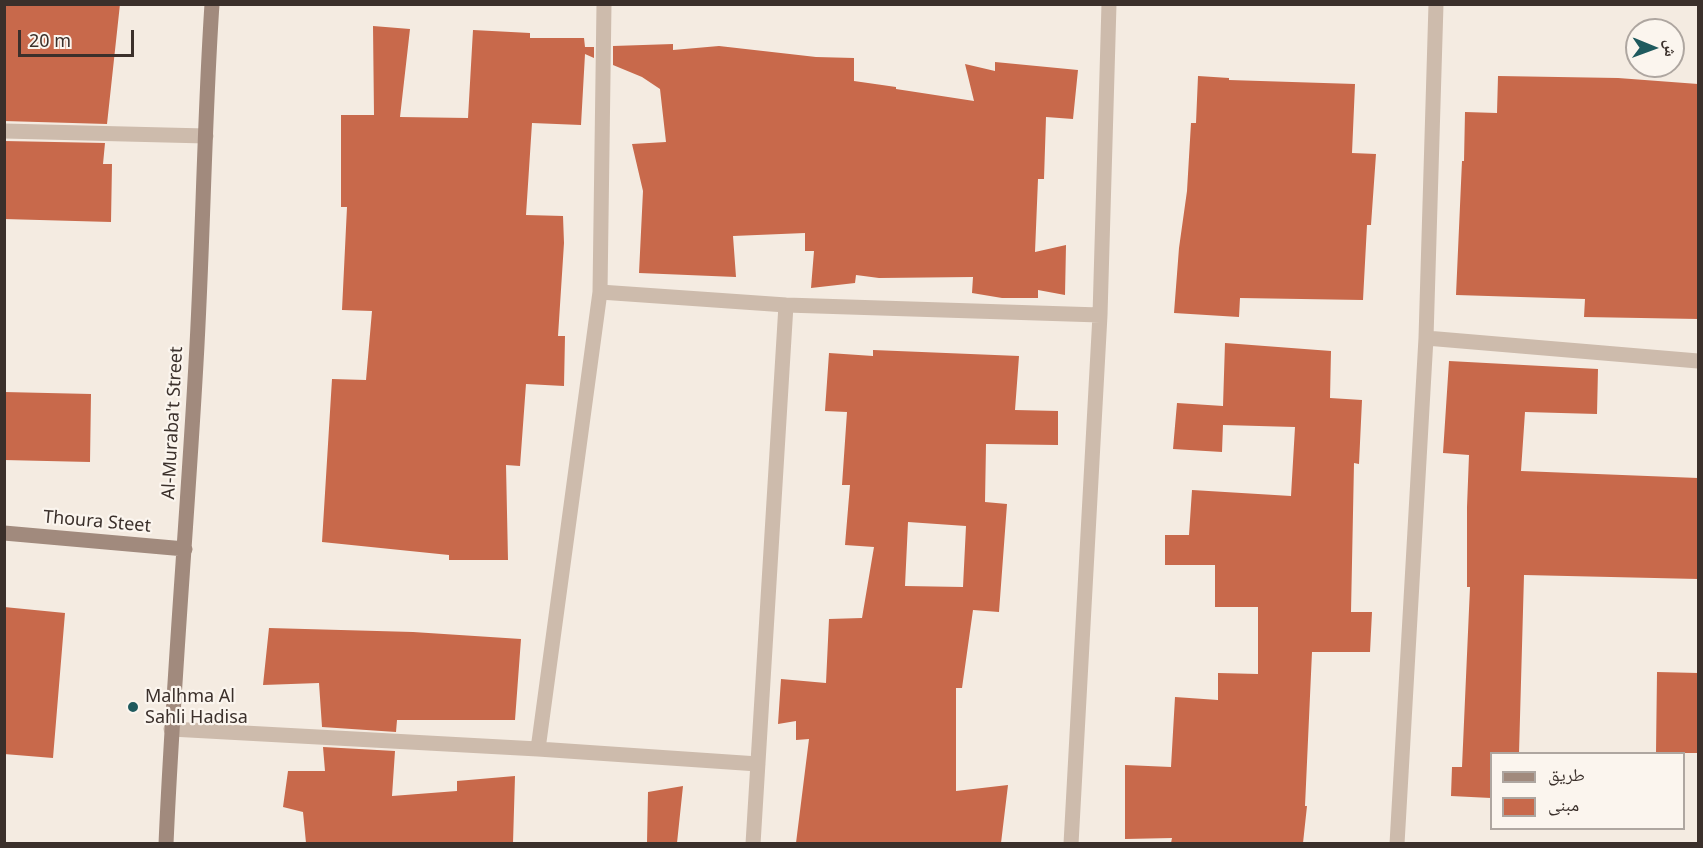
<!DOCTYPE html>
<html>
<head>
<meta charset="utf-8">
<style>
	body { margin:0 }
	#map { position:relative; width:1703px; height:848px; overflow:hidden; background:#f4ebe1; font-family:"Noto Sans","Noto Naskh Arabic",sans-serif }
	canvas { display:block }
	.frame { position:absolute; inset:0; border:6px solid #3b302b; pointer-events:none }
	.legend { position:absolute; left:1490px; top:752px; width:195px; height:78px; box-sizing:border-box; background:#fbf5ee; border:2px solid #aea6a0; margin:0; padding:8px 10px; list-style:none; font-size:18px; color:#3b302b }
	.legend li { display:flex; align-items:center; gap:12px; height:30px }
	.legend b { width:30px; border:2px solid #aea6a0 }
	.north { position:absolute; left:1625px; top:18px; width:60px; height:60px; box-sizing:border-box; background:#fbf5ee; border:2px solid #aea6a0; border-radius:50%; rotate:91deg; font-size:16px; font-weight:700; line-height:24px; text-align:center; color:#3b302b }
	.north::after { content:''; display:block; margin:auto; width:21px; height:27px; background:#1f5a5e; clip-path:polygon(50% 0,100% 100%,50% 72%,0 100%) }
	.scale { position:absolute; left:18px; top:30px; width:116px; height:27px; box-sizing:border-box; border:3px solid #3b302b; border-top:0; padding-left:8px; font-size:18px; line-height:21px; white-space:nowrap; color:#3b302b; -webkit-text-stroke:4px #fbf5ee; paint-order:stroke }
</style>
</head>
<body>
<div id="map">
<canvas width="1703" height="848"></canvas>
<div class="frame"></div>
<ul class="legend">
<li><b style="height:8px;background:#a18a7d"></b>طريق</li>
<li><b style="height:16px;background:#c8694b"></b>مبنى</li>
</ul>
<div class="north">ش</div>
<div class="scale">20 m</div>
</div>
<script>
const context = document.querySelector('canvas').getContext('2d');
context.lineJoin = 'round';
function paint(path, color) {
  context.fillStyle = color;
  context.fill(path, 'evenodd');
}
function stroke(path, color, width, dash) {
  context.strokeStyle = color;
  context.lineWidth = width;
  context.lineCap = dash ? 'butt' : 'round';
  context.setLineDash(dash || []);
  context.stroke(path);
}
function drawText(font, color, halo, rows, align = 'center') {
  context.font = font + ' "Noto Sans",sans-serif';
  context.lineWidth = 4.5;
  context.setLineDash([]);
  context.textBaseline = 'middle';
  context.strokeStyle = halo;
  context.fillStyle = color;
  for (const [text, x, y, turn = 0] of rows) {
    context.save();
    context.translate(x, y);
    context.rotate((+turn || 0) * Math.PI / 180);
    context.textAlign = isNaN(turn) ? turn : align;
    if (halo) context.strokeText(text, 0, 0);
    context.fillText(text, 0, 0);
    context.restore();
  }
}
paint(new Path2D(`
	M4,4H120L107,124L4,121Z
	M373,26L410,29L400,117L468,118L473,30L530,33V38H584L585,47H594V58L585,54L581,125L532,123L526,215L563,216L564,243L558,336H565L564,386L526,384L520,466L506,465L508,560H449V555L322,542L332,379L366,380L372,311L342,310L347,207H341V115H374Z
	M673,44V50L719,46L816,57L854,58V81L896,87V89L974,101L965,64L995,71V62L1078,70L1073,119L1046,117L1044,179H1038L1035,252L1066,245L1065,295L1038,290V298H1002L972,293L973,277L879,278L856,275L855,283L811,288L814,251H805V233L733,236L736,277L639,273L643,191L632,144L666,142L660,89L642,77L613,65V46Z
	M1198,76L1229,78V80L1355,84L1352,153L1376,154L1371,225H1367L1363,300L1240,298L1239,317L1174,313L1179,248L1187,191L1191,123H1196Z
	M1498,76L1618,78L1698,84V319L1584,317L1585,299L1456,295L1462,161H1464L1465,112L1497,113Z
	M4,141L105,143L103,164H112L111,222L4,219Z
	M1225,343L1331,351L1330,398L1362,400L1359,464L1354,463L1351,612H1372L1370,652H1312L1305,806H1307L1303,843H1171L1172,838L1125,839V765L1171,767L1175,697L1218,700V673L1258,674V607H1215V565H1165V535H1189L1192,490L1291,496L1295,427L1223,425L1222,452L1173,449L1177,403L1223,406Z
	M873,350L1019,356L1015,410L1058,411V445L986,444L985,502L1007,504L999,612L973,610L962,688H956V791L1008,785L1001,843H796L809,739L796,740V721L778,724L781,679L826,683L829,619L862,618L874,547L845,545L850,485H842L847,412L825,411L829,353L873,356ZM908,522L966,526L963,587L905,586Z
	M1449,361L1598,369L1597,414L1525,412L1521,471L1698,478V579L1524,575L1519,753H1491V798L1451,796L1452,767H1462L1470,587H1467V507L1469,455L1443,453Z
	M4,392L91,394L90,462L4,460Z
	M4,607L65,613L53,758L4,754Z
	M269,628L413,632L521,639L515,720H397L396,732L322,727L319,683L263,685Z
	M1657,672L1698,673V753H1656Z
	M323,747L395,751L392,796L457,791V781L515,776L513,843H306L303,812L283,807L288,771H325Z
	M683,786L677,843H647L648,792Z`), '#c8694b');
stroke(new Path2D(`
	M4,131L206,136
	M600,292L786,305L1100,315
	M1426,338L1698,361
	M171,729L538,749L758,764
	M538,749L600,292L604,4
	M753,844L786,305
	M1071,844L1100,315L1109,4
	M1397,844L1426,338L1436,4`), '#cdbbac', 15);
stroke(new Path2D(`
	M4,533L185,549
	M166,844C173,683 187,523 196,363C203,244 204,124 212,4`), '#a18a7d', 15);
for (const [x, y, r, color] of [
	[133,707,6,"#1f5a5e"]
]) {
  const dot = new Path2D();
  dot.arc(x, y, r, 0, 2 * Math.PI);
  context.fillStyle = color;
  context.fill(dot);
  stroke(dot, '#fbf5ee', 2);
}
drawText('18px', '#3b302b', '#fbf5ee', [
	["Al-Muraba't Street",173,423,-87],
	["Thoura Steet",97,522,5]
]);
drawText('18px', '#3b302b', '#fbf5ee', [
	["Malhma Al",145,697],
	["Sahli Hadisa",145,718]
], 'left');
</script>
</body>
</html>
